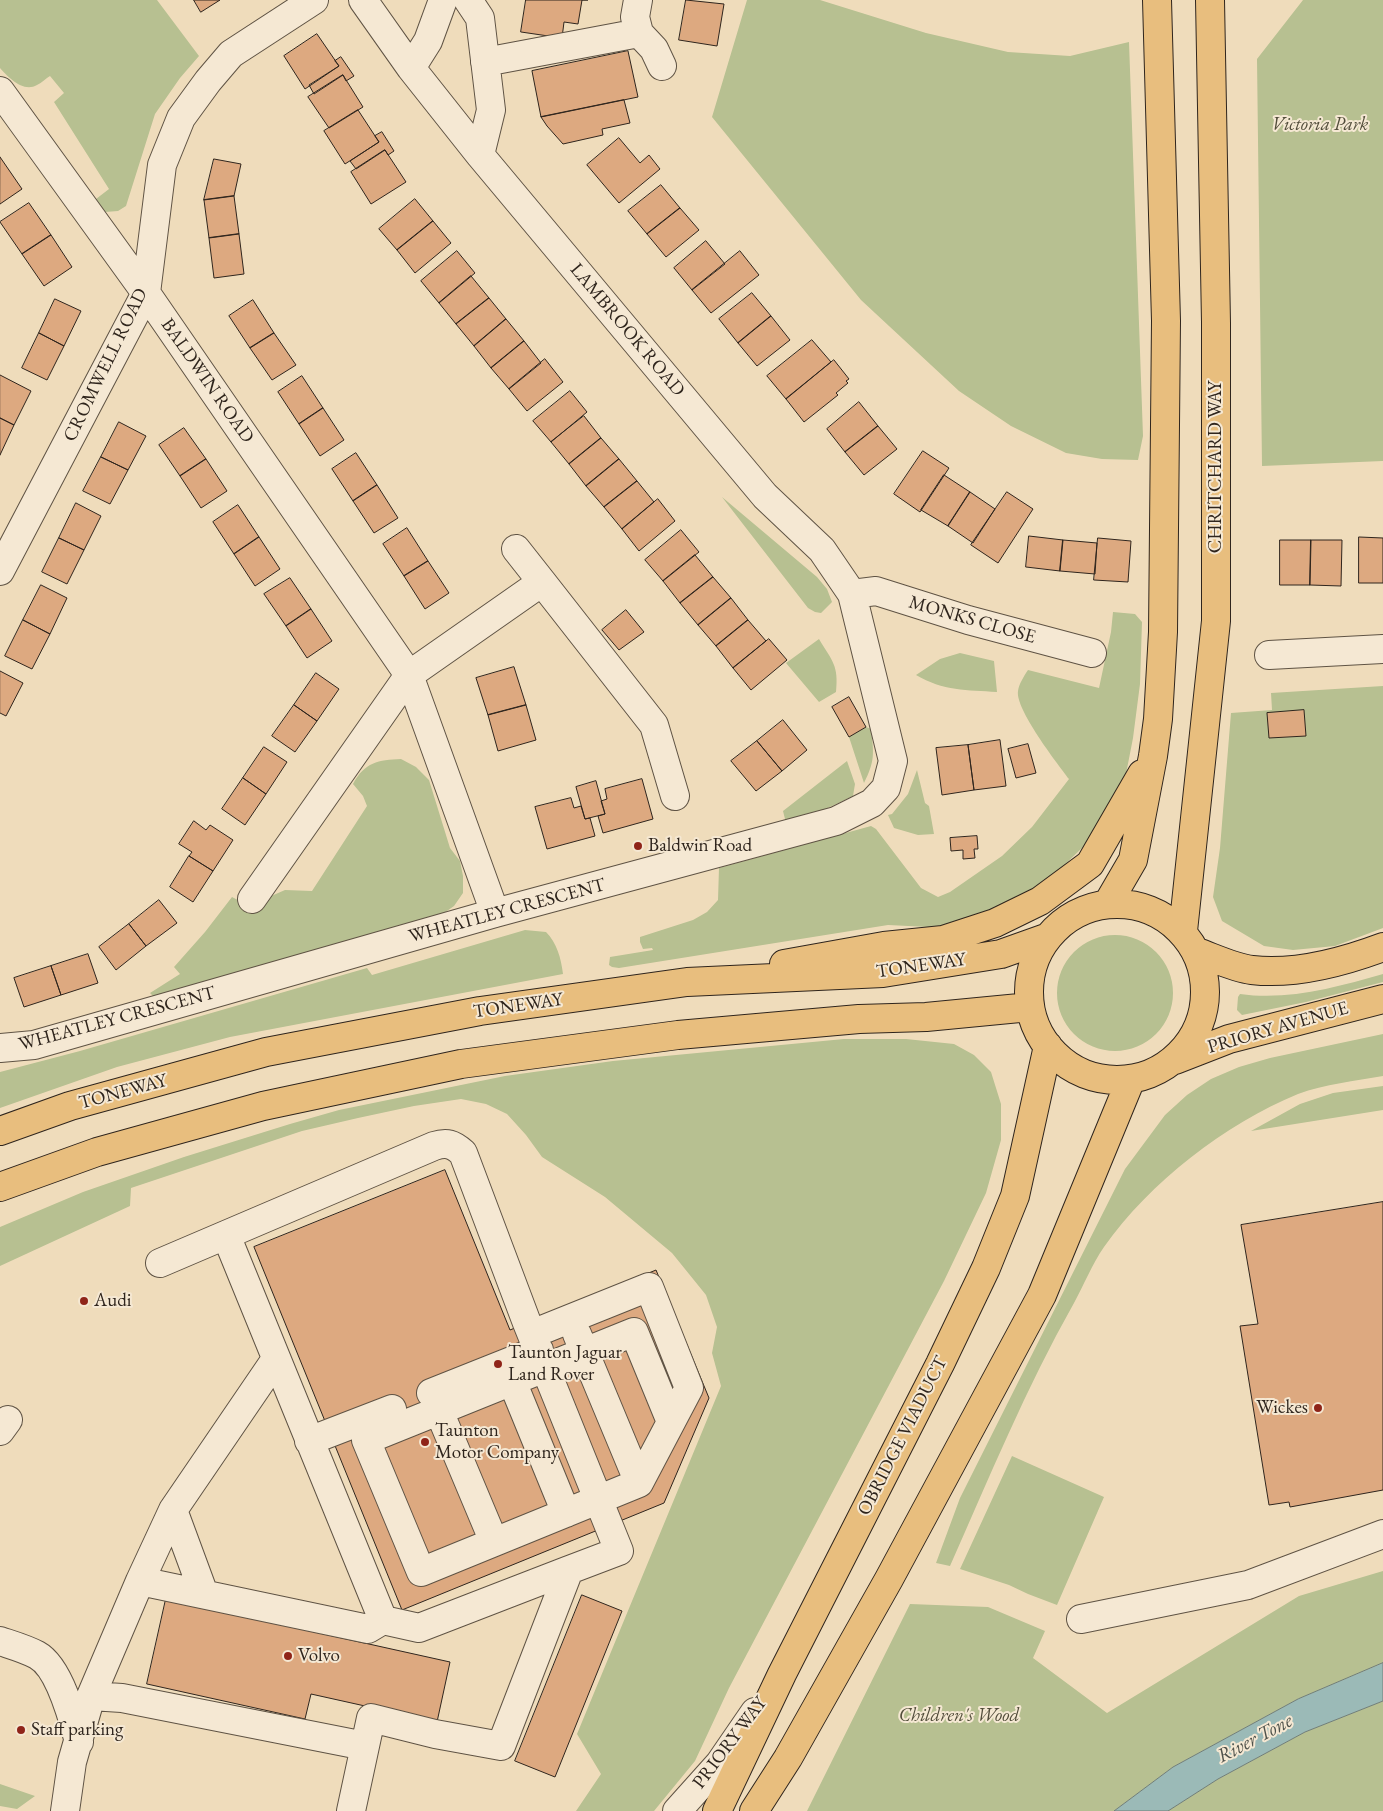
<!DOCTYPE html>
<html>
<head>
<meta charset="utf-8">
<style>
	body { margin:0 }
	canvas { display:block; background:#efdcbb }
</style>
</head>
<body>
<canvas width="1383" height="1811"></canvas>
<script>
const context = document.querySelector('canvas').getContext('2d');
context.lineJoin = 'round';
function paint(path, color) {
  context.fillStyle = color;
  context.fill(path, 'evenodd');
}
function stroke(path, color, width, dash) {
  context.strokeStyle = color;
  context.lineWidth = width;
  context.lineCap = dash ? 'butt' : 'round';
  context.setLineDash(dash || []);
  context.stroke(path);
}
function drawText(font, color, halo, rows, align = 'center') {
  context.font = font + ' "EB Garamond",serif';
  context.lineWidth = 4;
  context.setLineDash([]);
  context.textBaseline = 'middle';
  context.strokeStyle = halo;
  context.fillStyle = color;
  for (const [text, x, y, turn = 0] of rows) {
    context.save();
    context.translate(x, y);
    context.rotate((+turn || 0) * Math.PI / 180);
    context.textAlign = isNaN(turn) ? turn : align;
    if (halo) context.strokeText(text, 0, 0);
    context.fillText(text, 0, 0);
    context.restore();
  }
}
paint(new Path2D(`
	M0,0H157L199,56L180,78L155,114L126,206L118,211L105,212L96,199L109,189L54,102L64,93L50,76C46,78 42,83 37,85C23,93 8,77 0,68Z
	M747,0H820L926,33L1008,52L1070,56L1129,42L1143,436L1138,460L1102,459L1066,453L1011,426L959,391L861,300L712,117Z
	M1303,0H1383V461L1262,466L1257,59Z
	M722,497L817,577L827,589L832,602L821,613L815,612L808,608Z
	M1113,612L1135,614L1142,622L1140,684L1133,738L1126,774L1113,805L1083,847L1058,871L1031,892L949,928L888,925L619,968L612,967L609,965L610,957L653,950L652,948L643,949L640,942V937L693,920L707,912L718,900L719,868L871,826L876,829L921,888L938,897L950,892L1002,856L1032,827L1069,779C1057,763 1015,709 1018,691C1019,684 1024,676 1028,670L1099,688L1111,632Z
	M819,639C832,661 839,665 836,692L819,702L786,663Z
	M960,653L994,661L997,692C967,690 943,691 916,675L940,659Z
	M1383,686V928L1335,946L1293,950L1264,946L1222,921L1213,897L1220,848L1231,713L1272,710L1271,693Z
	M866,727L871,729C874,754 875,761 864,783L849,737Z
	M401,759L416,767L429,780L450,848L460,861L463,876V893L454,906L430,923L155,998L150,993L180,974L174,967L205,932L232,897L259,911L269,897L285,890L312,891L367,806L363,796L353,784C365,762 378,760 401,759Z
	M847,761L855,784L853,796L813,815L786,823L783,811Z
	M917,770L925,803L929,806L934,834L918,835L894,828L888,815L892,814L908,794Z
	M525,930L546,932C557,943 561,958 563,974L230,1037L117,1067L0,1108V1072L80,1051L367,968L372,975Z
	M1057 993a58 58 0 1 1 116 0a58 58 0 1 1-116 0Z
	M1383,974V982L1306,1002L1242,1015L1237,1010L1238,997L1240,994C1288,1001 1337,987 1383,974Z
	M1383,1034V1076C1355,1081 1325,1084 1298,1094C1225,1124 1150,1182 1104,1247C1092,1264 1084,1285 1074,1303C1026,1388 989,1478 950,1566L936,1563L960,1498L1125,1169L1165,1115L1187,1095L1211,1079L1239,1067L1270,1058Z
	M844,1039H906L954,1044L974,1055L991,1072L1001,1104V1140L986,1193L944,1281L729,1688L695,1761L654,1811H576L601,1774L577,1734L721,1386L712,1353L717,1327L706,1295L672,1253L605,1197L542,1157L526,1135L507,1114L486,1104L461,1099L414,1106L358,1118L302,1131L131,1188L130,1206L0,1266V1227L83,1192L184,1157L290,1124L339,1110L505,1076L613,1061Z
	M1383,1086V1110L1251,1131L1300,1104L1333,1093Z
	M1012,1456L1104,1497L1057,1605L1028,1594L1009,1585L960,1569Z
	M1383,1571V1663L1298,1699L1173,1767L1114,1811H807L910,1604L988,1607L1045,1631L1033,1658L1107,1713L1299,1596Z
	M1383,1701V1811H1168L1218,1779L1305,1732Z
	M0,1784L35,1796L17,1809L0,1806Z`), '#b7c091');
const water = new Path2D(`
	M1383,1663V1701L1305,1732L1218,1779L1168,1811H1114L1173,1767L1298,1699Z`);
paint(water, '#9bbab7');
stroke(water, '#707e79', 1);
const building = new Path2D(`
	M194,0H220L201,12Z
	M526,0H588H582L578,24L564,22L562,38L521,32Z
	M686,0L724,4L717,46L679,40Z
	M317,34L339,66L305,89L284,56Z
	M628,51L638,97L541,117L532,71Z
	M341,57L354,76L346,81L343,75L314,94L309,85L339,66L335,61Z
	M343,75L363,107L329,128L308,97Z
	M624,100L630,123L602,129L603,135L563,144L547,126L541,117Z
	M358,110L379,142L345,164L324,131Z
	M382,132L394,151L388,155L385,150L356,169L350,161L379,142L375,136Z
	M619,138L640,163L649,155L660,169L619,203L587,165Z
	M385,150L406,182L371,204L351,172Z
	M0,157L22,189L0,204Z
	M214,159L241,164L234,196L204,200Z
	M661,185L680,208L647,234L628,211Z
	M234,196L239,234L209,238L204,200Z
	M415,199L433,221L397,250L379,229Z
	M29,203L51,235L22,254L0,222Z
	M680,208L699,230L666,257L647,234Z
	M433,221L451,243L415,273L397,250Z
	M239,234L244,274L214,278L209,238Z
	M51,235L72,267L44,286L22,254Z
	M706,241L725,264L692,290L674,268Z
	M457,251L475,273L439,303L421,281Z
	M740,251L759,275L711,313L692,290Z
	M471,276L489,298L456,324L439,303Z
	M752,293L771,316L738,343L719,319Z
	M489,298L506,319L474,346L456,324Z
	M55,299L81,311L64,346L39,333Z
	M253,300L274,333L250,348L229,316Z
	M771,316L790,340L757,366L738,343Z
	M506,319L524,341L491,368L474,346Z
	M39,333L64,346L47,380L22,368Z
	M274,333L296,365L272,380L250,348Z
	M812,340L831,362L786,399L767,376Z
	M524,341L541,363L509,389L491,368Z
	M545,359L563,382L527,411L509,389Z
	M834,360L849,379L846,381L848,383L836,393L838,395L804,422L786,399Z
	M0,375L31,391L14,425L0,418Z
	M302,376L323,408L299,424L278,392Z
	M570,391L587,412L551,442L533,421Z
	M859,402L878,426L845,452L827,429Z
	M323,408L344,440L320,456L299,424Z
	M584,416L601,438L569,464L551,442Z
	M0,418L14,425L0,455Z
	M119,422L146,436L128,470L101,457Z
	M878,426L897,449L864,475L845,452Z
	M184,428L206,459L180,476L159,445Z
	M601,438L619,459L586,486L569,464Z
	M923,451L949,468L920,512L894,494Z
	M356,453L377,485L353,501L332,469Z
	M101,457L128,470L110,504L83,491Z
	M206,459L227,491L201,508L180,476Z
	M619,459L637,481L604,507L586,486Z
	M944,475L970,492L948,526L921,510Z
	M637,481L654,502L622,529L604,507Z
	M377,485L398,518L374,533L353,501Z
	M970,492L995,509L973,543L948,526Z
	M1007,492L1033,509L998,563L971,545Z
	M658,499L675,521L639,551L622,529Z
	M76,503L101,516L84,550L59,538Z
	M238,505L259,537L234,554L213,522Z
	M407,528L428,561L404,576L383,544Z
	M681,530L699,552L663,581L645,560Z
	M1029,536L1063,540L1060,571L1026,567Z
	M259,537L280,569L255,586L234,554Z
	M1359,537L1383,538V583H1359Z
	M59,538L84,550L67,584L42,572Z
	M1098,538L1131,541L1128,582L1094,580Z
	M1063,540L1097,543L1095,574L1060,571Z
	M1280,540H1311L1310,585H1280Z
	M1311,540H1342L1341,586L1310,585Z
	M695,555L713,577L680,603L663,581Z
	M428,561L449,593L425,609L404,576Z
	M713,577L731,598L698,625L680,603Z
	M290,578L311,609L286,626L264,594Z
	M41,585L67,598L50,634L23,620Z
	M731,598L748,620L716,646L698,625Z
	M311,609L332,641L307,658L286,626Z
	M626,610L644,632L619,650L602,630Z
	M23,620L50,634L32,669L5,656Z
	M748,620L766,641L733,668L716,646Z
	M769,639L787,660L751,690L733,668Z
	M514,667L526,705L488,715L476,678Z
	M0,671L23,683L6,716L0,713Z
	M316,673L339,689L317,721L294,705Z
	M849,697L866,727L849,737L832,707Z
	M294,705L317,721L295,752L272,736Z
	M526,705L536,740L498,751L488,715Z
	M1304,710L1306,736L1269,738L1267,713Z
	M783,720L807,750L782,771L757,741Z
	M1000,740L1006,786L974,790L968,745Z
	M757,741L782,771L756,791L731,761Z
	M1028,744L1036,773L1016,778L1008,749Z
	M968,745L974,790L942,795L936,748Z
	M264,747L287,762L266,794L243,778Z
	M243,778L266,794L245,825L222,809Z
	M642,779L653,819L603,833L598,816L605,814L601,801L607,799L605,789Z
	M596,781L605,814L585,819L576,787Z
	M571,798L574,808L581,806L585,819L590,818L595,836L547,849L535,807Z
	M194,821L206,830L210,825L233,840L213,871L189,856L192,852L179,844Z
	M977,836L978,849H974L975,858L963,859V850L951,851L950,838Z
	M189,856L213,871L193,902L170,887Z
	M159,900L177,923L146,946L129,924Z
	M129,924L146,946L116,970L99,947Z
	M88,954L98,983L61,995L51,966Z
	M51,966L61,995L24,1007L14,978Z
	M445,1170L510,1330L656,1270L709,1398L664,1503L402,1610L254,1247Z
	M1383,1202V1490L1290,1507L1289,1502L1269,1505L1240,1326L1258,1324L1241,1225Z
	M582,1595L622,1611L555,1777L515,1761Z
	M166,1599L450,1662L437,1722L311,1694L305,1719L147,1684Z`);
paint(building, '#dda980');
stroke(building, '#2f251d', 1);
const minor = new Path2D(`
	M468,0L480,18L491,110L480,155
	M638,0L635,17L639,33L654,49L662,66
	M485,62L639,33
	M411,68L428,41L443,0
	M0,91L146,293L409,675L495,913
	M516,549L542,582
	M0,571L146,293L162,165L181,118L208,81L231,54L314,0
	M852,594L876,591L968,620L1092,653
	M1269,655L1383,649
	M252,899L409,675L542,582L654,725L675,796
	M0,1048L34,1045L495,913L836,821L872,803L886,788L893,761L852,594L822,550L765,496L480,155L411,68L363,0
	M226,1235L383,1620
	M160,1263L434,1146C447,1142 453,1144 463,1153L527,1323L619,1551L569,1570
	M532,1334L649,1287L689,1388L639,1483L421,1572L366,1440L634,1332L671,1422
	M577,1334L639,1483
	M512,1381L566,1513
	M431,1393L539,1350
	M439,1411L494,1542
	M0,1431L8,1420
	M309,1441L392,1409
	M173,1510L204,1594
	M140,1581L368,1629L383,1620L419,1628L569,1570L501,1746L435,1734L371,1718L365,1746
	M1081,1619L1248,1585L1383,1534
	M0,1641C12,1645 26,1649 37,1655C59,1667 73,1719 79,1742
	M91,1696L122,1698L365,1746L351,1811
	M65,1811L72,1762L91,1696L140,1581L173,1510L276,1359
	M677,1811L720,1763L755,1712`);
const major = new Path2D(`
	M1108,903L1133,860L1153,756L1158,719L1163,632L1166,321L1157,0
	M1029 992a88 88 0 1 1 176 0a88 88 0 1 1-176 0Z
	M1183,931L1216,621V323L1210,0
	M1197,952C1214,958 1235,968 1252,970C1295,975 1343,962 1383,947
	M784,964L884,946L943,940L995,923L1040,901L1090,864L1142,774
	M1175,1060L1229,1039L1383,999
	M0,1131L70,1106L266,1052L480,1011L687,982L883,973L1001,954L1046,938
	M0,1187L97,1152L263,1106L461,1064L678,1035L859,1019L926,1017L1030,1007
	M717,1811L782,1674L940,1364L986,1268L1015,1196L1048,1046
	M754,1811L788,1758L889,1579L1042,1295L1131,1079`);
stroke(minor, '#5f5344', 30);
stroke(major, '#2f251d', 30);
stroke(minor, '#f5e8d3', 28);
stroke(major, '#e8be7e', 28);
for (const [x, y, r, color] of [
	[638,846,5,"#8f2418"],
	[84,1301,5,"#8f2418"],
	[498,1364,5,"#8f2418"],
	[1318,1408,5,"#8f2418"],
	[425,1442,5,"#8f2418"],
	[288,1656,5,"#8f2418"],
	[21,1730,5,"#8f2418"]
]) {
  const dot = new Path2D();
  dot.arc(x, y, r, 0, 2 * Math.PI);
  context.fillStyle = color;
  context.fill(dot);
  stroke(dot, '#f5e8d3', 2);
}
drawText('italic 19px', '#514c3a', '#f5e8d3', [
	["Victoria Park",1320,125],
	["Children's Wood",959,1716]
]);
drawText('19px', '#2f251d', '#f5e8d3', [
	["LAMBROOK ROAD",627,330,50],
	["CROMWELL ROAD",106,365,-64],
	["BALDWIN ROAD",207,381,55],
	["CHRITCHARD WAY",1216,467,-90],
	["MONKS CLOSE",972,620,16],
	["WHEATLEY CRESCENT",507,911,-15],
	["TONEWAY",921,966,-8],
	["TONEWAY",518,1006,-8],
	["WHEATLEY CRESCENT",117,1019,-15],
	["PRIORY AVENUE",1278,1028,-16],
	["TONEWAY",123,1092,-15],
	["OBRIDGE VIADUCT",903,1436,-63],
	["PRIORY WAY",730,1743,-53]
]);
drawText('19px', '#2f251d', '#f5e8d3', [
	["Baldwin Road",648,846],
	["Audi",94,1301],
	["Taunton Jaguar",508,1353],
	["Land Rover",508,1375],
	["Wickes",1308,1408,"right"],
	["Taunton",435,1431],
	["Motor Company",435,1453],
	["Volvo",298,1656],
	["Staff parking",31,1730]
], 'left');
drawText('italic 20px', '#4f524b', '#f5e8d3', [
	["River Tone",1255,1739,-28]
]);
</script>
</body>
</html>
